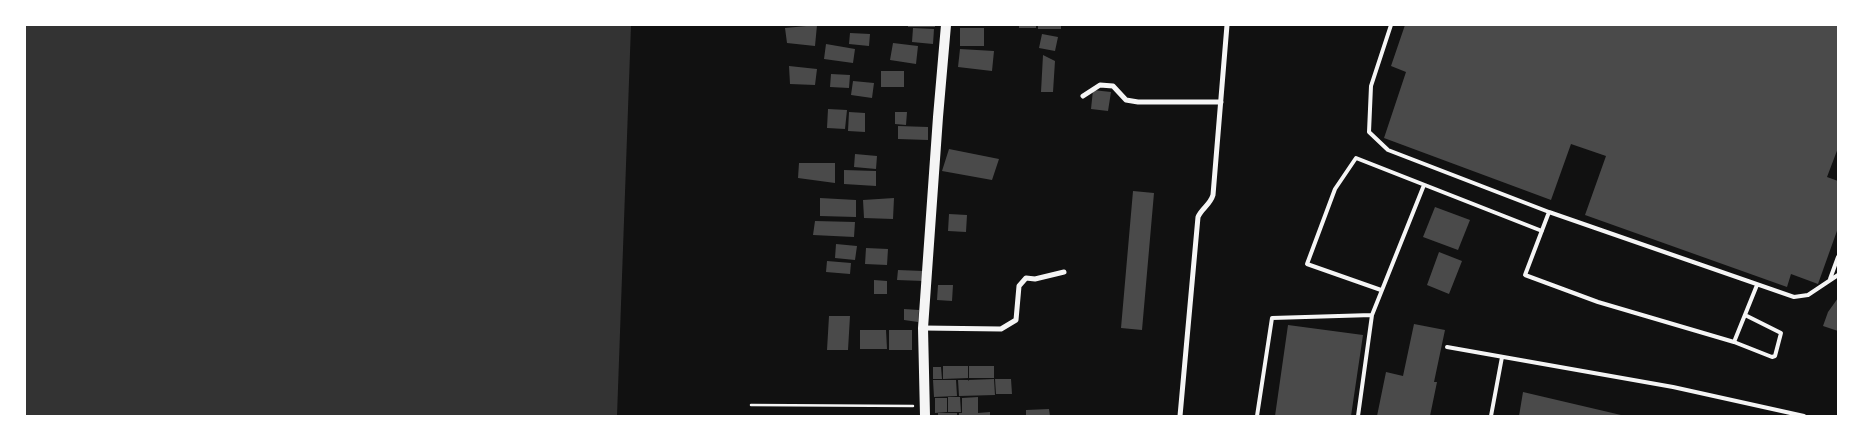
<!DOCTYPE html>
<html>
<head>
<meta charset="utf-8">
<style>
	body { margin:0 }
	#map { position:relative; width:1863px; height:441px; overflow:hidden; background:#111; font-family:Montserrat,sans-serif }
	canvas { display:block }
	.frame { position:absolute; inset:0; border:26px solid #fff; pointer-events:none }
</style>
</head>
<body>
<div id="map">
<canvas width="1863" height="441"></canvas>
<div class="frame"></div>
</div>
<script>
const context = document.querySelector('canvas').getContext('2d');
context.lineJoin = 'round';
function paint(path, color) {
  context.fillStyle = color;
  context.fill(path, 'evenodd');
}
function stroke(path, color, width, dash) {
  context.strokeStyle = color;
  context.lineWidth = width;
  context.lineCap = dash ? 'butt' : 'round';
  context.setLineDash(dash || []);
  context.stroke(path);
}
paint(new Path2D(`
	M25,25H631L617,416H25Z`), '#333');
paint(new Path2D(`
	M817,25L815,46L787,43L785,28Z
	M908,25H935V27H908Z
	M1019,25H1036V28H1019Z
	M1038,25H1061V29H1038Z
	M1405,25H1838V148L1827,177L1838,181V228L1818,284L1791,274L1787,287L1585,215L1606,156L1571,144L1551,200L1384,138L1406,72L1391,66Z
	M913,28L934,29L933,44L912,42Z
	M960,28H984V46H960Z
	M850,33L870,34L869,46L849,44Z
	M1042,34L1058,37L1055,51L1039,48Z
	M893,43L918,46L916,64L890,60Z
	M826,44L855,49L853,63L824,59Z
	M960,49L994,51L992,71L958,67Z
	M1043,55L1055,61L1053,92H1041Z
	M789,66L817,69L815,85L790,84Z
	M881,71H904V87H881Z
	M831,74L850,75L849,88L830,87Z
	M853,81L874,83L872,98L851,95Z
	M1093,90L1111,92L1108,111L1091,109Z
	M828,109L847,110L845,129L827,128Z
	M849,112L865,113V132L848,131Z
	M895,112H907L906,125L895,124Z
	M898,126L928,127V140L898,139Z
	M949,149L999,159L992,180L942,171Z
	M855,154L877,156L876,169L854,167Z
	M799,163H835V183L798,178Z
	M844,170L876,171V186L844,184Z
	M1133,191L1154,193L1142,330L1121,328Z
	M820,198L856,200V217L820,216Z
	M894,198L893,219L864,218L863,200Z
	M1435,207L1470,220L1458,250L1423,237Z
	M949,214L967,215L966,232L948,231Z
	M815,221L855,222L854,237L813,235Z
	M836,244L857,246L855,260L835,258Z
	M866,248L888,249L887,265L865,264Z
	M1439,252L1462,261L1449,294L1427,285Z
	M827,261L851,263L850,274L826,272Z
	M898,270L923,271V281L897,280Z
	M874,280L887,281V294H874Z
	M938,285H953L952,301L937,300Z
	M1838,298V331L1823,326L1828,312Z
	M904,309L919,310L918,322L904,320Z
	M829,316H850L848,350H827Z
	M1414,324L1445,330L1434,382H1437L1430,416H1377L1386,372L1403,376Z
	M1288,325L1363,335L1351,416H1275Z
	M860,330H886L887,349H860Z
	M889,330H912V350H889Z
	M943,366H968V378L943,379Z
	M969,366H994V378H969Z
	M933,367H941L942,379H933Z
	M994,379L995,395L959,396L958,380H968V381L969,380Z
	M995,379H1011L1012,394H996Z
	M933,380H956L957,396L934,397Z
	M1523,392L1621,415V416H1519Z
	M948,397H960L961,412H948Z
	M978,397V413L990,412V416H959V413H962V398Z
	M935,398H947V412L935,413Z
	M1049,409L1050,416H1026V410Z
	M938,413H957V416H938Z`), '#4a4a4a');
stroke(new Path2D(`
	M751,405L913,406`), '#f5f5f5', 2.5);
stroke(new Path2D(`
	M1391,25L1371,86L1369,132L1388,150L1549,212L1794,297L1808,295L1838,275
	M1549,212L1525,275L1598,302L1734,342L1772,357L1775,356L1781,333L1745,315
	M1830,279L1838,257
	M1381,290L1307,264L1335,189L1356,158L1542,231
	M1734,342L1757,285
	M1447,347L1673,387L1804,416
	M1257,416L1272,318L1372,315
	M1358,416L1372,315L1424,185
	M1491,416L1502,357`), '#f5f5f5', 4);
stroke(new Path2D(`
	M1083,96L1100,85L1113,86L1126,100L1138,102H1221
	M923,328L1001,329L1016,320L1019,286L1026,278L1035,279L1064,272
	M1180,416L1198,217C1202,208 1210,205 1213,195L1227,25`), '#f5f5f5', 5);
stroke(new Path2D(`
	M925,416L923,328L938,117L946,25`), '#f5f5f5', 10);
</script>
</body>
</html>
